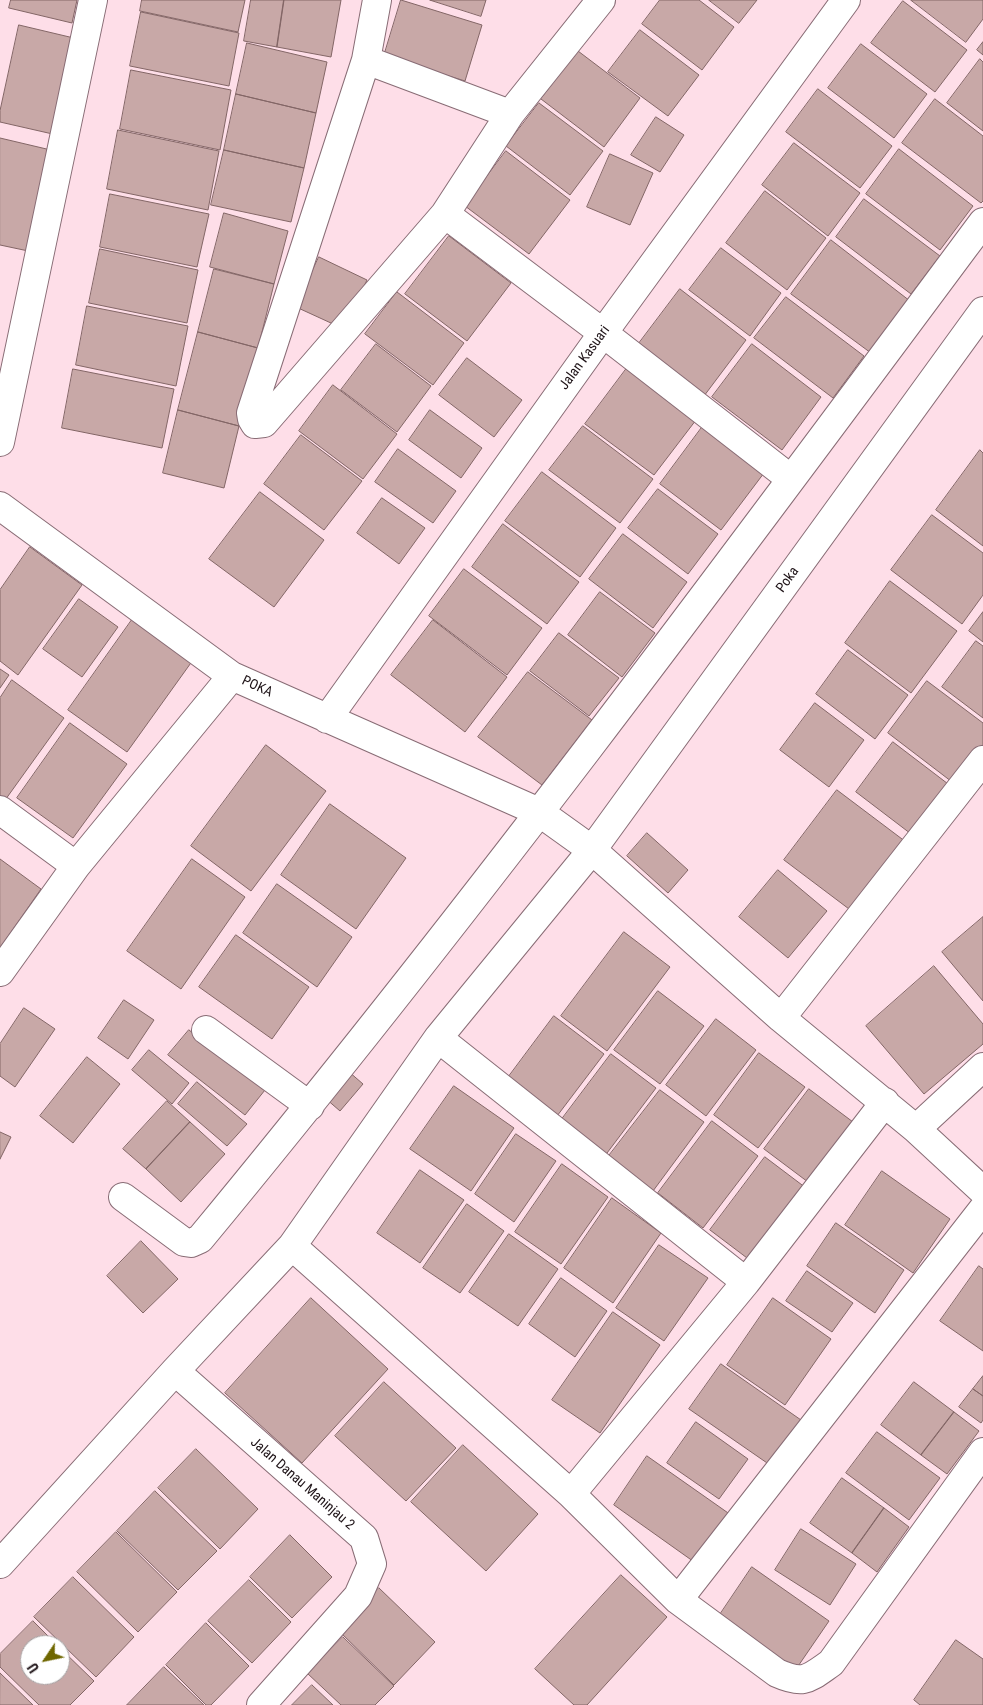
<!DOCTYPE html>
<html>
<head>
<meta charset="utf-8">
<style>
	body { margin:0 }
	#map { position:relative; width:983px; height:1705px; overflow:hidden; background:#fedee8; font-family:"Roboto Condensed",sans-serif }
	canvas { display:block }
	.north { position:absolute; left:20px; top:1635px; width:50px; height:50px; box-sizing:border-box; background:#fff; border:1px solid #a5a1a2; border-radius:50%; rotate:236deg; font-size:14px; font-weight:700; line-height:20px; text-align:center; color:#1e1317 }
	.north::after { content:''; display:block; margin:auto; width:18px; height:22px; background:#6f6700; clip-path:polygon(50% 0,100% 100%,50% 72%,0 100%) }
</style>
</head>
<body>
<div id="map">
<canvas width="983" height="1705"></canvas>
<div class="north">U</div>
</div>
<script>
const context = document.querySelector('canvas').getContext('2d');
context.lineJoin = 'round';
function paint(path, color) {
  context.fillStyle = color;
  context.fill(path, 'evenodd');
}
function stroke(path, color, width, dash) {
  context.strokeStyle = color;
  context.lineWidth = width;
  context.lineCap = dash ? 'butt' : 'round';
  context.setLineDash(dash || []);
  context.stroke(path);
}
function drawText(font, color, halo, rows, align = 'center') {
  context.font = font + ' "Roboto Condensed",sans-serif';
  context.lineWidth = 4.5;
  context.setLineDash([]);
  context.textBaseline = 'middle';
  context.strokeStyle = halo;
  context.fillStyle = color;
  for (const [text, x, y, turn = 0] of rows) {
    context.save();
    context.translate(x, y);
    context.rotate((+turn || 0) * Math.PI / 180);
    context.textAlign = isNaN(turn) ? turn : align;
    if (halo) context.strokeText(text, 0, 0);
    context.fillText(text, 0, 0);
    context.restore();
  }
}
const building = new Path2D(`
	M11,0H77L72,23L9,8Z
	M142,0H245L238,32L140,11Z
	M251,0H284L277,47L244,41Z
	M284,0H341L331,57L277,47Z
	M401,0L482,25L465,81L384,56Z
	M430,0H486L481,16Z
	M660,0H699L734,27L702,70L642,24Z
	M709,0H757L739,23Z
	M911,0H983V19L966,42Z
	M903,1L967,50L935,92L871,43Z
	M141,12L239,33L229,86L130,66Z
	M19,25L78,39L57,135L0,122V111Z
	M640,30L699,75L668,116L608,72Z
	M983,42V55L977,50Z
	M247,43L327,62L316,113L236,94Z
	M861,44L927,94L894,138L828,88Z
	M578,51L640,98L604,147L541,99Z
	M980,59L983,62V131L947,103Z
	M131,70L231,90L220,150L120,129Z
	M818,89L892,146L860,188L786,132Z
	M236,94L316,113L304,168L224,150Z
	M935,99L983,136V201L981,203L902,143Z
	M539,103L603,151L570,195L506,146Z
	M656,117L684,135L660,172L631,155Z
	M118,130L219,151L208,210L107,189Z
	M0,138L55,151L33,252L0,245Z
	M794,143L860,193L828,236L762,185Z
	M899,149L973,206L940,250L866,194Z
	M224,150L304,168L291,222L211,205Z
	M506,151L570,200L529,254L465,206Z
	M610,154L653,173L630,225L587,207Z
	M765,191L826,238L787,290L726,243Z
	M110,194L209,214L197,267L100,247Z
	M864,199L940,256L911,294L836,237Z
	M224,213L288,231L274,284L210,267Z
	M449,236L511,283L467,341L405,294Z
	M831,240L910,301L871,353L791,294Z
	M721,248L781,293L750,336L689,290Z
	M100,249L198,270L187,323L89,303Z
	M319,257L367,280L344,329L296,307Z
	M214,269L274,284L258,348L198,332Z
	M680,289L746,340L704,396L637,346Z
	M397,292L464,343L433,385L365,334Z
	M786,297L864,356L833,398L754,338Z
	M87,306L188,326L176,386L76,365Z
	M198,332L258,348L239,426L178,410Z
	M376,344L431,386L397,432L341,390Z
	M752,344L821,397L782,450L712,397Z
	M467,358L522,400L494,437L439,395Z
	M627,368L696,420L654,475L585,424Z
	M73,369L174,389L162,448L62,428Z
	M333,385L397,434L363,479L299,431Z
	M178,410L239,426L224,488L163,473Z
	M430,410L482,448L461,478L409,440Z
	M583,426L653,479L620,523L549,470Z
	M703,426L764,473L721,530L660,484Z
	M301,435L362,481L324,530L264,484Z
	M398,449L456,491L433,523L375,482Z
	M980,450L983,453V546L936,510Z
	M542,472L616,528L580,577L505,521Z
	M658,489L718,534L688,574L628,528Z
	M260,492L324,540L274,607L209,559Z
	M382,498L425,528L399,564L357,533Z
	M932,515L983,553V595L962,624L891,570Z
	M503,524L579,582L547,624L472,567Z
	M623,534L687,582L653,628L589,579Z
	M30,547L82,585L18,675L0,661V590Z
	M464,569L542,628L507,675L429,616Z
	M890,581L957,631L911,693L845,643Z
	M600,592L655,633L622,677L568,635Z
	M79,599L118,627L82,677L43,649Z
	M983,612V642L969,631Z
	M134,617L193,660L127,752L68,710Z
	M433,620L507,677L465,732L391,675Z
	M559,633L619,678L589,716L530,671Z
	M976,641L983,646V718L942,687Z
	M848,650L908,695L875,739L816,694Z
	M0,669L9,675L0,688Z
	M528,672L592,720L542,785L478,737Z
	M12,680L64,718L3,803L0,801V698Z
	M927,681L983,723V758L960,788L888,733Z
	M815,703L864,740L829,787L780,750Z
	M70,723L127,764L73,838L17,798Z
	M893,742L956,790L919,840L856,792Z
	M266,745L326,791L251,891L191,846Z
	M837,790L906,842L853,912L784,860Z
	M330,804L406,858L356,929L281,875Z
	M647,833L688,870L668,893L627,856Z
	M0,859L41,889L0,948Z
	M192,859L245,897L181,989L127,951Z
	M778,870L827,911L788,958L739,917Z
	M277,884L352,937L317,987L243,933Z
	M983,917V1001L942,952Z
	M624,932L670,967L607,1051L561,1016Z
	M236,935L309,987L272,1039L199,987Z
	M934,966L983,1024V1044L924,1094L866,1026Z
	M658,991L704,1026L660,1084L614,1050Z
	M124,1000L154,1020L128,1059L98,1038Z
	M24,1008L55,1029L15,1087L0,1076V1044Z
	M554,1016L604,1054L554,1120L504,1083Z
	M716,1019L756,1050L706,1116L666,1085Z
	M189,1030L265,1090L245,1115L168,1055Z
	M149,1050L189,1083L172,1104L132,1070Z
	M759,1053L805,1087L758,1148L714,1115Z
	M611,1054L656,1088L604,1157L559,1123Z
	M87,1057L120,1084L73,1143L40,1116Z
	M348,1071L363,1084L340,1111L325,1098Z
	M197,1082L247,1124L227,1146L178,1104Z
	M454,1086L514,1128L471,1191L410,1149Z
	M809,1089L857,1125L812,1185L764,1149Z
	M660,1090L704,1122L653,1191L608,1157Z
	M167,1101L190,1122L146,1169L123,1149Z
	M712,1121L758,1156L703,1228L658,1193Z
	M190,1122L225,1154L181,1202L146,1169Z
	M0,1132L11,1137L0,1159Z
	M516,1134L556,1161L514,1222L475,1194Z
	M765,1157L810,1191L755,1264L710,1230Z
	M562,1164L608,1197L561,1264L515,1232Z
	M420,1170L464,1200L420,1263L377,1233Z
	M882,1171L950,1219L913,1273L845,1225Z
	M612,1198L661,1233L613,1303L564,1268Z
	M467,1204L504,1231L460,1293L423,1268Z
	M836,1223L904,1270L875,1313L807,1266Z
	M509,1234L558,1269L518,1326L469,1292Z
	M141,1241L178,1279L143,1313L107,1276Z
	M659,1245L708,1278L664,1341L616,1308Z
	M979,1266L983,1269V1351L940,1321Z
	M807,1271L853,1303L832,1332L786,1301Z
	M561,1278L607,1311L575,1357L529,1324Z
	M311,1298L388,1369L302,1463L225,1393Z
	M773,1298L831,1339L785,1405L727,1365Z
	M613,1312L660,1345L600,1433L552,1400Z
	M721,1364L801,1420L770,1465L689,1409Z
	M983,1376V1396L973,1389Z
	M384,1382L456,1448L406,1501L335,1436Z
	M914,1382L954,1412L921,1455L881,1425Z
	M973,1389L983,1396V1420L981,1423L959,1407Z
	M954,1412L979,1431L947,1474L921,1455Z
	M696,1422L748,1459L719,1499L667,1463Z
	M877,1432L940,1478L909,1520L846,1473Z
	M463,1445L538,1514L486,1571L411,1502Z
	M196,1449L258,1509L220,1549L158,1488Z
	M647,1456L731,1515L697,1564L614,1505Z
	M842,1478L884,1508L852,1553L810,1523Z
	M155,1491L217,1551L178,1590L117,1531Z
	M884,1508L909,1527L877,1572L852,1553Z
	M801,1529L856,1564L830,1605L775,1570Z
	M116,1532L177,1592L138,1632L77,1572Z
	M290,1535L332,1577L292,1618L250,1577Z
	M752,1567L829,1621L792,1675L715,1622Z
	M621,1575L667,1617L587,1705H574L535,1669Z
	M73,1577L134,1637L96,1677L34,1617Z
	M249,1580L291,1622L252,1663L208,1621Z
	M379,1588L435,1642L394,1685L338,1630Z
	M33,1621L57,1645H30V1675H60V1648L94,1681L70,1705H39L0,1667V1654Z
	M206,1623L249,1666L211,1705H206L166,1665Z
	M343,1637L394,1686L375,1705H341L307,1673Z
	M956,1640L983,1659V1705H920L914,1700Z
	M164,1667L204,1705H127Z
	M0,1673L33,1705H0Z
	M312,1685L333,1705H292Z`);
paint(building, '#c8a8a7');
stroke(building, '#836666', 1);
const minor = new Path2D(`
	M377,0L366,60L510,114
	M366,60L251,413L252,419L255,424L264,423L445,214L510,114L601,0
	M445,214L603,333L791,479
	M0,442L93,0
	M0,506L232,676L539,812L592,850L781,1018L916,1129L983,1191
	M327,719L603,333L846,0
	M0,810L76,866
	M0,972L76,866L232,676
	M781,1018L983,760
	M206,1030L310,1106
	M438,1038L746,1282
	M916,1129L983,1067
	M123,1197L184,1242L191,1243L200,1239C473,909 728,565 983,222
	M292,1246L571,1494L678,1600L777,1673C804,1685 808,1679 831,1663L983,1452
	M175,1371L364,1538L372,1564L358,1596L261,1705
	M571,1494L746,1282L885,1102
	M0,1564L175,1371L292,1246L438,1038L592,850L983,311
	M678,1600L983,1209`);
stroke(minor, '#886c75', 30);
stroke(minor, '#fff', 28);
drawText('14px', '#1e1317', '#fff', [
	["Jalan Kasuari",585,358,-54],
	["Poka",788,580,-54],
	["POKA",257,687,25],
	["Jalan Danau Maninjau 2",302,1484,41]
]);
</script>
</body>
</html>
